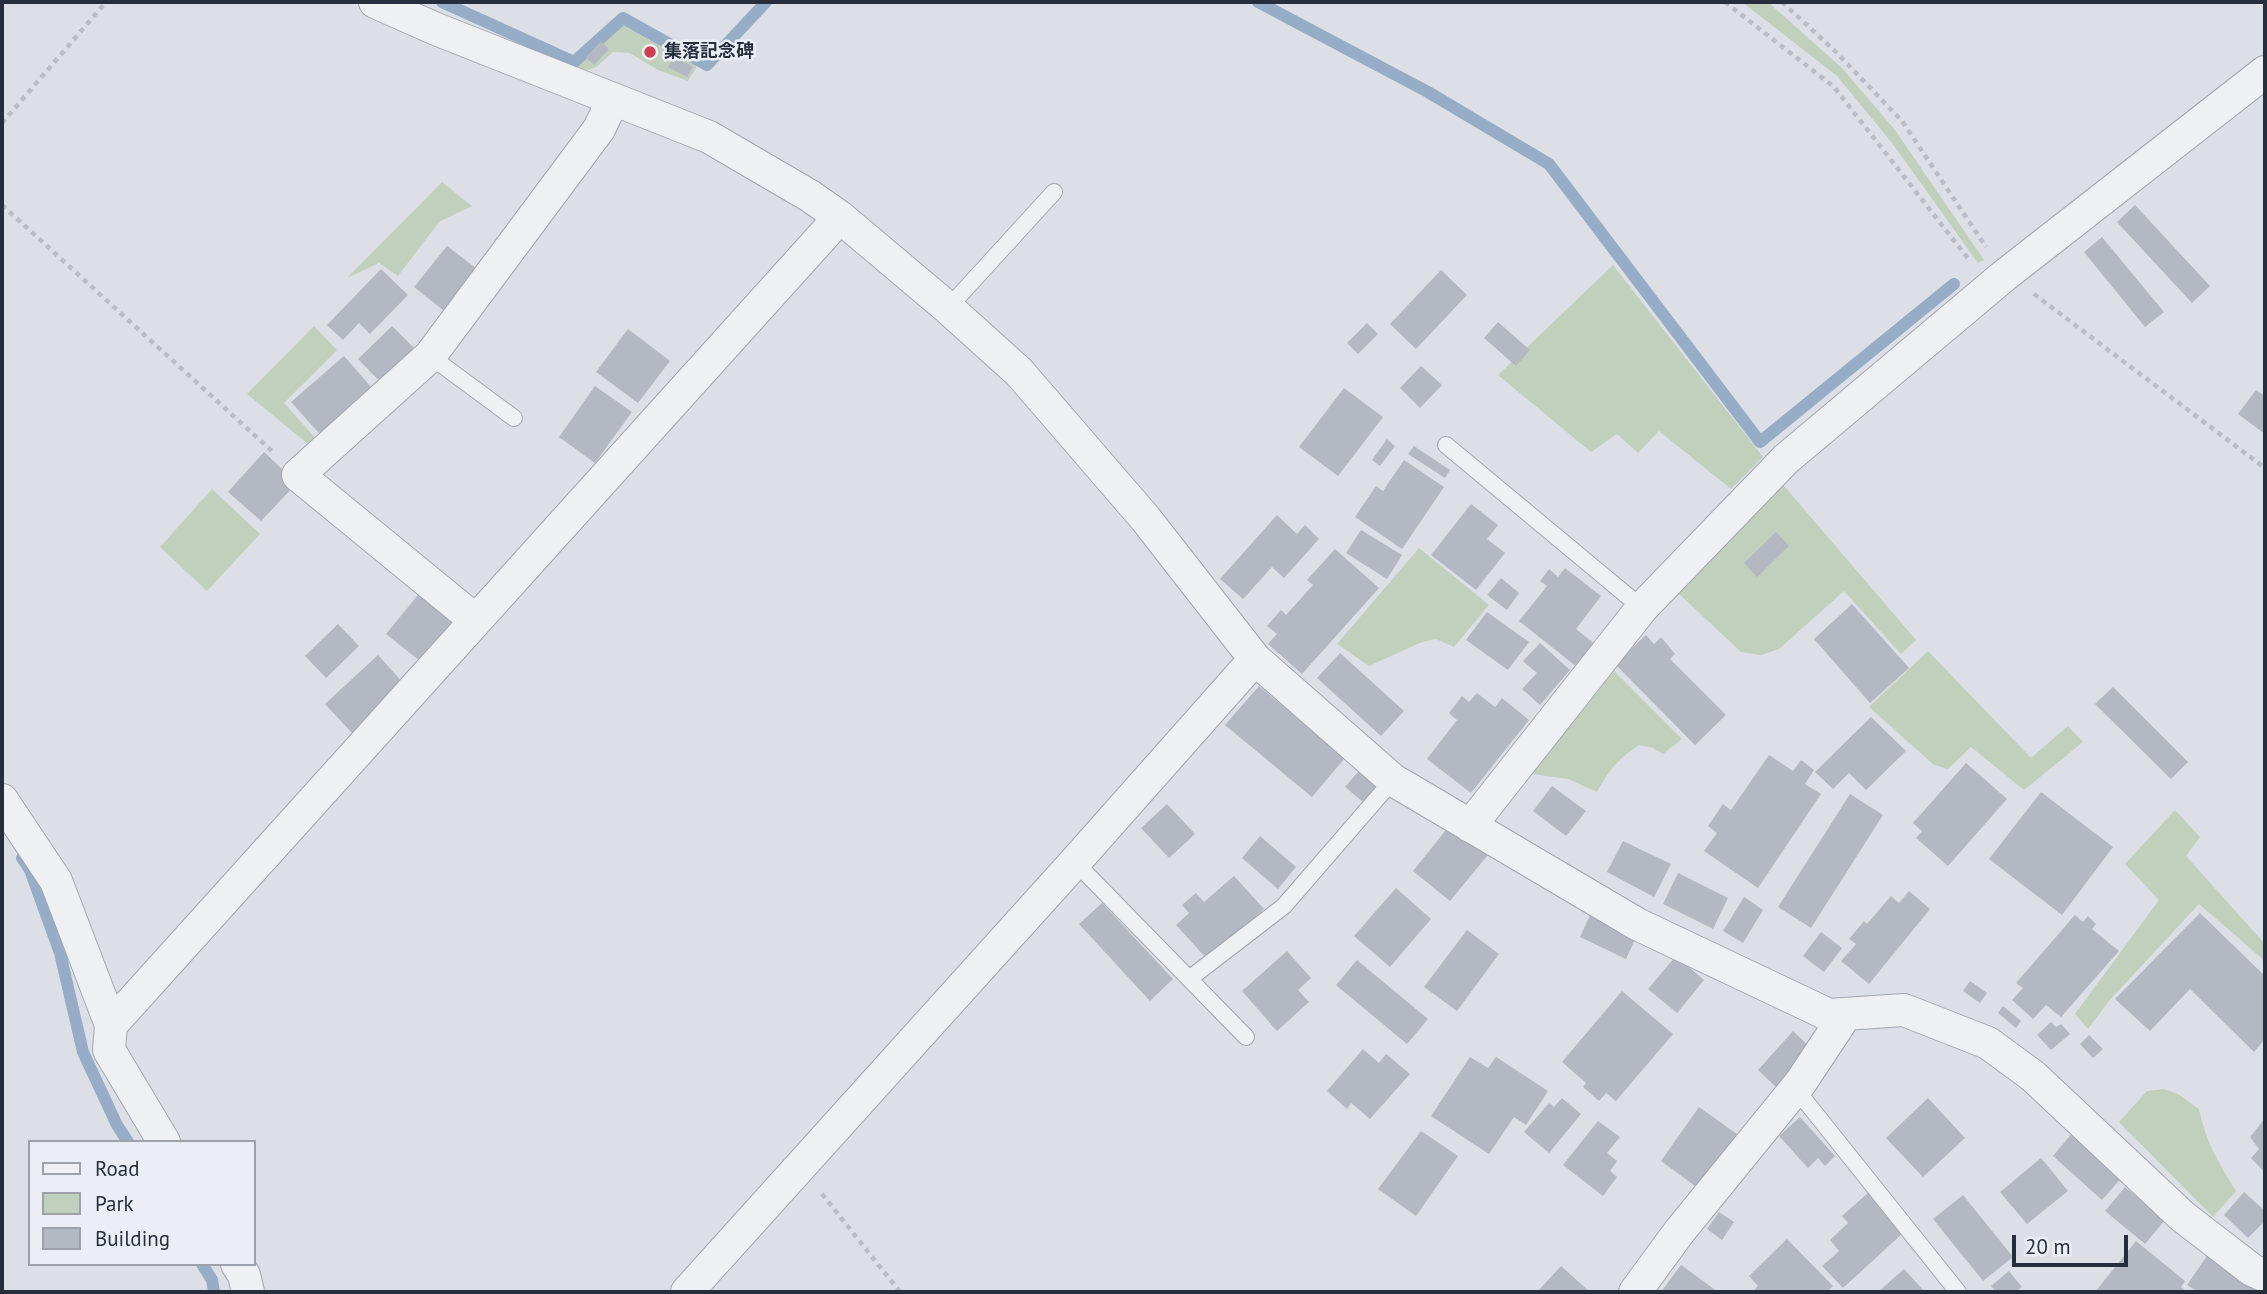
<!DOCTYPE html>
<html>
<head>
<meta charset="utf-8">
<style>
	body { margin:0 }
	#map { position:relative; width:2267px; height:1294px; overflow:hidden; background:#dcdfe6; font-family:"PT Sans",sans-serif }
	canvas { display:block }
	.frame { position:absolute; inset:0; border:4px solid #262d3c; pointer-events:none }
	.legend { position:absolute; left:28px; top:1140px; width:228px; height:126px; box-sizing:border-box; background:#ebeef4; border:2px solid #9ca1aa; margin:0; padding:9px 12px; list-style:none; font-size:21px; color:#262d3c }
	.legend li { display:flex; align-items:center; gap:14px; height:35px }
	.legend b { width:35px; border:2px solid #9ca1aa }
	.scale { position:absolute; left:2012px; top:1235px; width:116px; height:32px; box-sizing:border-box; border:4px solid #262d3c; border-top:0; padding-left:9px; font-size:21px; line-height:24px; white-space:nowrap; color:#262d3c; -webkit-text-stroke:5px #ebeef4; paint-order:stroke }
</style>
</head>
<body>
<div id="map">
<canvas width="2267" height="1294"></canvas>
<div class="frame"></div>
<ul class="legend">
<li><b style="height:9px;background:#eef0f4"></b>Road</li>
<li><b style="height:19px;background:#c1d0bd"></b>Park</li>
<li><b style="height:19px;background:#b3b8c2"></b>Building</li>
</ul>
<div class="scale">20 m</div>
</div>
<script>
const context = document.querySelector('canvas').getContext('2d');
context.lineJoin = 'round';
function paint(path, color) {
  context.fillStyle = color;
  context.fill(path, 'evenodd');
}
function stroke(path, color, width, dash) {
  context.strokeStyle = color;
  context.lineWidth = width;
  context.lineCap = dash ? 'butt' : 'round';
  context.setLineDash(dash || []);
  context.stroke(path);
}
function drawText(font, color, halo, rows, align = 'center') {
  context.font = font + ' "PT Sans","Noto Sans JP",sans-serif';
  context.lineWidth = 5;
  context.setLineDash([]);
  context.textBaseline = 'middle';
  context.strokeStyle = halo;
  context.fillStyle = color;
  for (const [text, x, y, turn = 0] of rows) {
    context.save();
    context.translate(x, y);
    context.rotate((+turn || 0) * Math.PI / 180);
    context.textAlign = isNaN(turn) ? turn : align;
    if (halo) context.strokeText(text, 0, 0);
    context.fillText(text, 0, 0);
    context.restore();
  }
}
paint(new Path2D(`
	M1742,2H1768L1842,68L1895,130L1984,260L1978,263L1892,143L1837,76Z
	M623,21L698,64L688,81L658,70L630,53L613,52C596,67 593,75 570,66Z
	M442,182L472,206L439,222L398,276L379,263L347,278Z
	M1613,265L1763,457L1731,489L1659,431L1638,453L1617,434L1591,452L1498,375Z
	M314,326L337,350L284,403L320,443L314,449L247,394Z
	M1779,480L1916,640L1901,654L1844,591L1779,649L1761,655L1741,652L1676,591Z
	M212,489L260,534L207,591L160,547Z
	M1419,548L1489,605L1454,647L1436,639L1422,642L1369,666L1337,644Z
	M1928,651L2031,758L2068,726L2083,742L2024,790L1971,747L1948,769L1934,765L1869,707Z
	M1614,671L1682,739L1663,754L1653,748L1639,745C1619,758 1608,771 1597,792L1568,779L1532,774Z
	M2175,810L2200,837L2186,856L2265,944V961L2199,904L2109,1001L2088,1029L2075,1014L2159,900L2125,864Z
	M2164,1089L2178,1094L2199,1109C2205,1140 2219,1164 2236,1191L2213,1217L2119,1122L2147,1091Z`), '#c1d0bd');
stroke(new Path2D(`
	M442,2L574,62L623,18L707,65L766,2
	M1258,2L1428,92L1549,164L1760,442L1954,284
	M22,858L30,870L60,953L83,1052L117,1125L128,1142
	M202,1264L212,1280L214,1292`), '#97acc6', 12);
paint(new Path2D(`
	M601,41L609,49L594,65L586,57Z
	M674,56L693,67L687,77L668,67Z
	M2135,205L2210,286L2192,303L2117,222Z
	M2102,237L2164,312L2145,327L2084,252Z
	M447,246L481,272L448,314L414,287Z
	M381,269L408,295L370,334L359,323L343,340L327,325Z
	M1441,270L1467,295L1416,349L1390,324Z
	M1498,322L1530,350L1516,366L1484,338Z
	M1367,323L1378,334L1358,354L1347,343Z
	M392,326L422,356L388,390L358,359Z
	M628,329L670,361L638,403L596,372Z
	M344,356L379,396L327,442L291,402Z
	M1421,366L1442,385L1420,408L1400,388Z
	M595,386L632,412L595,463L559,437Z
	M1344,388L1383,417L1338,476L1299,447Z
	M2256,390L2265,396V434L2238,414Z
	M1387,439L1395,446L1380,466L1372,460Z
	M1414,446L1450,470L1445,478L1408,454Z
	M264,452L297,483L261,521L228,492Z
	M1404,460L1444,487L1402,549L1355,517L1376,486L1383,491Z
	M1471,504L1498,525L1487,539L1505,553L1476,590L1431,555Z
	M1277,515L1297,534L1305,525L1319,539L1284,578L1272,567L1243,599L1220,579Z
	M1361,530L1402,555L1387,579L1346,553Z
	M1776,532L1789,546L1757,577L1744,563Z
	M1335,549L1379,588L1302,674L1268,644L1277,634L1267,626L1281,610L1286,615L1313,585L1307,580Z
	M1565,568L1601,596L1576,629L1596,645L1577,667L1519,621L1547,586L1540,581L1549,569L1558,577Z
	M1501,578L1519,593L1507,610L1487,595Z
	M422,590L456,618L420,661L386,634Z
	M1852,604L1909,668L1870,703L1814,639Z
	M1487,612L1529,642L1508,670L1466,640Z
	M338,624L359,646L326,678L305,656Z
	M1646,635L1654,644L1661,637L1675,654L1670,659L1726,715L1695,745L1615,664Z
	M1540,643L1570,670L1540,705L1522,689L1537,673L1523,661Z
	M1340,653L1404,711L1381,736L1317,678Z
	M378,655L406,686L353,734L325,704Z
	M1259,686L1345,758L1312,797L1225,725Z
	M2113,687L2188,762L2171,779L2095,704Z
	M1477,693L1495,707L1502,698L1529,720L1471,793L1427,759L1457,720L1449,713L1462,696L1469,702Z
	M1871,717L1906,751L1866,790L1849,773L1833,789L1815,772Z
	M1769,755L1793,771L1801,760L1814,770L1805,784L1821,794L1758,888L1704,851L1717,833L1708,826L1723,804L1731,810Z
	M1966,763L2007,799L1948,866L1916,838L1922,831L1913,823Z
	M1363,766L1386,785L1368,806L1345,787Z
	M1552,786L1586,811L1566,836L1533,811Z
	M2041,792L2113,847L2062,915L1989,859Z
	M1850,794L1883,815L1811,928L1778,907Z
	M1167,804L1195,834L1169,858L1141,828Z
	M1450,825L1488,855L1450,901L1413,871Z
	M1260,836L1296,867L1278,889L1242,858Z
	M1623,841L1671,864L1654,897L1607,872Z
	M1678,873L1728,898L1713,929L1663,904Z
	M1234,876L1264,909L1208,960L1176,925L1189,913L1182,905L1196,893L1204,902Z
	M1396,888L1431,919L1390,967L1354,936Z
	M1909,891L1930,909L1869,984L1841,961L1856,944L1849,939L1864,921L1867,924L1891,896L1899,903Z
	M1744,897L1763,910L1743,943L1723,931Z
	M1102,903L1173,979L1150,1001L1079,924Z
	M1591,913L1637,935L1626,959L1580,937Z
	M2200,913L2265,976V1039L2254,1052L2190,989L2150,1031L2115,999Z
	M2075,915L2083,922L2088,916L2096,924L2092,929L2119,951L2061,1017L2046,1005L2033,1019L2012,1000L2023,988L2016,983Z
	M1467,930L1499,954L1457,1011L1424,987Z
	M1821,932L1842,948L1824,972L1803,956Z
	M1287,951L1311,978L1298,990L1309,1002L1277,1031L1242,991Z
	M1676,956L1704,980L1677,1013L1648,989Z
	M1357,960L1428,1019L1407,1044L1336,985Z
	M1970,981L1987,993L1980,1003L1963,991Z
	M1622,991L1673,1034L1616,1101L1606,1093L1599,1101L1583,1087L1586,1083L1562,1062Z
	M2003,1006L2021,1021L2016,1028L1998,1013Z
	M2051,1022L2056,1027L2061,1024L2070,1034L2051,1050L2037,1035Z
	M1793,1031L1813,1050L1778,1089L1758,1070Z
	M2089,1035L2103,1049L2093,1058L2080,1044Z
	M1363,1049L1379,1063L1386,1054L1410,1074L1370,1119L1351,1103L1347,1109L1327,1091Z
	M1470,1057L1488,1068L1496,1057L1548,1091L1526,1125L1514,1117L1489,1154L1431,1116Z
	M1562,1098L1581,1114L1549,1153L1524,1132L1549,1103L1554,1107Z
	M1928,1098L1965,1138L1923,1177L1886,1138Z
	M1699,1107L1741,1137L1702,1191L1661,1161Z
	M1800,1117L1835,1156L1825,1166L1818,1158L1808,1168L1779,1136Z
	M2265,1118V1173L2251,1158L2259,1149L2250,1137Z
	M1598,1121L1620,1137L1607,1153L1617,1161L1610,1171L1617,1177L1603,1196L1563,1165Z
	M1421,1131L1458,1156L1416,1216L1378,1189Z
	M2074,1131L2124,1175L2102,1200L2053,1156Z
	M2041,1158L2068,1191L2027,1224L2000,1192Z
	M2125,1187L2165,1220L2145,1244L2105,1211Z
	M2244,1192L2265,1211V1221L2248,1238L2224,1215Z
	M1868,1193L1904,1232L1843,1288L1822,1266L1839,1251L1830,1240L1848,1223L1842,1216Z
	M1963,1195L2013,1257L1983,1281L1933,1219Z
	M1719,1212L1734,1222L1722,1240L1707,1229Z
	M1787,1239L1833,1286L1827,1292H1752L1758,1286L1749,1276Z
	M2136,1241L2185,1281L2181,1287L2187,1292H2095Z
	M2209,1253L2265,1292H2198L2187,1285Z
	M1681,1265L1718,1292H1661Z
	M1561,1266L1590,1292H1537Z
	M1904,1269L1925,1292H1878Z
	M2009,1271L2022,1287L2015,1292H1996L1991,1286Z`), '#b3b8c2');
const service = new Path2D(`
	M948,308L1054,192
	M430,356L514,418
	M1446,445L1642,608
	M1075,862L1246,1037
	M1189,979L1284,906L1393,780
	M1795,1088L1958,1292`);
const minor = new Path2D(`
	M375,2L436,29L709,137L810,196L840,217L948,308L1019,372L1145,518L1255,659L1393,780L1637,924L1829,1015L1904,1010L1988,1043L2033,1076L2182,1216L2252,1270L2265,1276
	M475,620L298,475L430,356L599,129L613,100
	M2,800L56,881L111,1025L109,1050L164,1142
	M1470,826L1642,608L1786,459L2005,275L2265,72
	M111,1025L840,217
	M237,1264L244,1275L248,1292
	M687,1292L1075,862L1255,659
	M1635,1292L1679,1232L1801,1082L1846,1014`);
stroke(service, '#a2a6b0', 18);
stroke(minor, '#a2a6b0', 34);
stroke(new Path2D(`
	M1725,2L1834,87L1970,261
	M1782,2L1834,50L1902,121L1986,247
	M2,123L106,2
	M2,205L273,452
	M2034,294L2265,468
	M822,1194L900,1292`), '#babdc4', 4.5, [5, 5]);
stroke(service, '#eef0f4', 16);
stroke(minor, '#eef0f4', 32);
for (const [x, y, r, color] of [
	[650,52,7,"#cb4151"]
]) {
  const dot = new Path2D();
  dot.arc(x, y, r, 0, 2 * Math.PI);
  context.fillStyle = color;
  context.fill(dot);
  stroke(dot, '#ebeef4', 2.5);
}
drawText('bold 18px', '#262d3c', '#ebeef4', [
	["集落記念碑",664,52]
], 'left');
</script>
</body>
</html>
